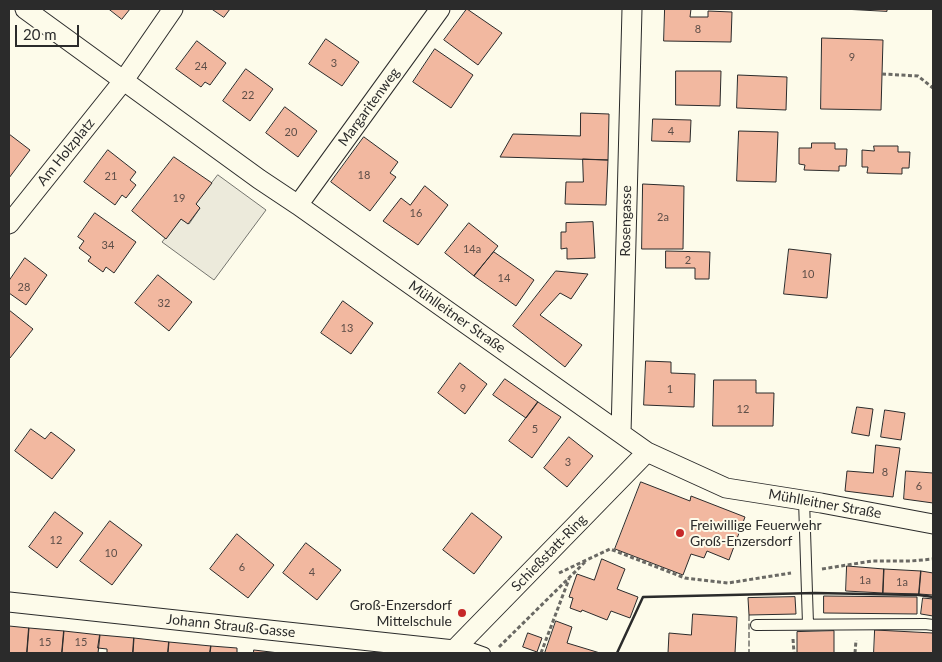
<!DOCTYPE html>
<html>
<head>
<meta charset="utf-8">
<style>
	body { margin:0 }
	#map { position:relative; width:942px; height:662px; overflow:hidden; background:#fdfbea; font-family:Lato,sans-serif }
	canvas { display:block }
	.frame { position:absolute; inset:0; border:10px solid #2b2b2b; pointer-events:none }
	.scale { position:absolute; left:15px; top:25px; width:64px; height:22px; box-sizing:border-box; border:2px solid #2b2b2b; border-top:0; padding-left:6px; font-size:15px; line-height:18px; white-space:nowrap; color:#2b2b2b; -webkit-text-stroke:4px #fdfbea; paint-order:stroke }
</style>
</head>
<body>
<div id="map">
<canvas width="942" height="662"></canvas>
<div class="frame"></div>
<div class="scale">20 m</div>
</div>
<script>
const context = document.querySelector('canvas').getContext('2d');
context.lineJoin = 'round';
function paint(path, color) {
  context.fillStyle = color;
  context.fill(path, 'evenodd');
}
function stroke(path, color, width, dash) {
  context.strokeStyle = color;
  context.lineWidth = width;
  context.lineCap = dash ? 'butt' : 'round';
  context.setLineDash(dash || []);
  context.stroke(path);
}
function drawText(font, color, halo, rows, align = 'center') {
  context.font = font + ' Lato,sans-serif';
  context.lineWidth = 4;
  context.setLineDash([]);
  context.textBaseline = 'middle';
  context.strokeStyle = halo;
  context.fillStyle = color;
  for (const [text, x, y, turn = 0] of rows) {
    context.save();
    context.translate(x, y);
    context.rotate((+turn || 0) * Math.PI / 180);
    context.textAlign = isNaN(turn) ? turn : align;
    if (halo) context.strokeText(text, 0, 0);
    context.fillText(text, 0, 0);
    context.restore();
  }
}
const parking = new Path2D(`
	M218,175L266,210L214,280L162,242L181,219L189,224L200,208L196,204Z`);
paint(parking, '#eceadb');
stroke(parking, '#74746e', 1);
const building = new Path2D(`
	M109,9H130L122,19Z
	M212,9H230L224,17Z
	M467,9L502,33L478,65L444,40Z
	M665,9H691L690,17H708V11L732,12L731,42L664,41Z
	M843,9H887V11Z
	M822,38L883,40L881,110L821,109Z
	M326,39L359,62L342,86L309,64Z
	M197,41L226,63L210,85L205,82L201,87L176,69Z
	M435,49L473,75L451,108L413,82Z
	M246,69L273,89L250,121L223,101Z
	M676,71H721L720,106L676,105Z
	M738,75L787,77L786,110L737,108Z
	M285,107L317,131L298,157L266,133Z
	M581,113L609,114L608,160L500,157L513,134L580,136Z
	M653,119L691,120L690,142L652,141Z
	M739,131L778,132L776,182L737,181Z
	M9,134L30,150L9,178Z
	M364,137L398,162L390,173L396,177L370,211L331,182Z
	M812,143H835V149H847L846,166H839V171L804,170L805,165L799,164V148H811Z
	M874,146H898V152H910L909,168H902V174L867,173L868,167H862V150L874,151Z
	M108,150L136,172L130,180L136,185L126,198L122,195L115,205L84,182Z
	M174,157L212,183L196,204L200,208L188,224L181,219L166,239L132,211Z
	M583,159L608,160L606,205L565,204L566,182H583Z
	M643,184L684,186L683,249H642Z
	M425,186L448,205L418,245L383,221L401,198L410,205Z
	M95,213L136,242L114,273L106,267L103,272L88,261L91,257L79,248L84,241L78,237Z
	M593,222L595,258L567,259V248L561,249V232H566V223Z
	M469,223L498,246L474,276L445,253Z
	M789,249L831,254L827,298L784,294Z
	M666,251L710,252L709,279H695V268H666Z
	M494,252L534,280L516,306L474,276Z
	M25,258L47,275L26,305L9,293V281Z
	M556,271L588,274L571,299L560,293L540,315L582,345L565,367L513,326Z
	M158,275L192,302L169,331L135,303Z
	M343,301L373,323L351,354L321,333Z
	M9,310L33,329L10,358L9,357Z
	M646,361L671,362V373L695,374L694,407L644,405Z
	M460,363L487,384L465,414L438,393Z
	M505,379L538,402L526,418L493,395Z
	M714,380H756V393H774L773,426H713Z
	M538,402L561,417L532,458L509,441Z
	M857,407L873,409L869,436L852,433Z
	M885,410L905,413L901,440L881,437Z
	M31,429L45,439L51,432L75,450L52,479L15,451Z
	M569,437L593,456L567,487L544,468Z
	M876,445L900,448L893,497L845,491L847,471L873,473Z
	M906,471L933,473V503L904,499Z
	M641,482L690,501L691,496L745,517L729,560L707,551L704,558L691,554L683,575L615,549Z
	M55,512L83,533L57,568L29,547Z
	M472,513L502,537L474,574L443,550Z
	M110,521L142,545L112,585L80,561Z
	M237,534L274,565L248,598L210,569Z
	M306,543L341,570L317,600L283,573Z
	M602,559L625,569L617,589L638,597L630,618L611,611L607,620L582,610L581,612L570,608L573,598L569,597L577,574L594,580Z
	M847,566L884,569L883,593L846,591Z
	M884,569L921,571L919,594L883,593Z
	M921,571L933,573V595L919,594Z
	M824,596L917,597V614L824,613Z
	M795,597L796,614L749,615L748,598Z
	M923,598L933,599V616L921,614Z
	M693,614L737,617L735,653H668L669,633L691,635Z
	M556,621L572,627L567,643L600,653H545Z
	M9,626L29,628L27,653H9Z
	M29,628L64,631L62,653H27Z
	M875,630L933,633V653H874Z
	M64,631L100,635L98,653H62Z
	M834,631V653H797V632Z
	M528,633L542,638L537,652L523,647Z
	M100,635L134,638L133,653H107V649L98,648Z
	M134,638L169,642L168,653H133Z
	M169,642L211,646L210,653H168Z
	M211,646L237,648V653H210Z
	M254,650L279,653H254Z`);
paint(building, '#f2b8a0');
stroke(building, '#2b2b2b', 1);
const lane = new Path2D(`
	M804,500L808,624
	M756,625L925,624L933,625
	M457,650L471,648L485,653`);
const street = new Path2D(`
	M25,9L259,179L298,205L647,452L726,488L821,503L933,524
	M298,205L440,9
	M9,224L124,80L173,9
	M621,433L632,9
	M9,602L454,650
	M451,653L647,452`);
stroke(lane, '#2b2b2b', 12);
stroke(street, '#2b2b2b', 21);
stroke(new Path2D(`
	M882,74L918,76L933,88
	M822,569L872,561H911L933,559
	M559,573L610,549L685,578L728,583L791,573
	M793,639L794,653
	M499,647L585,562
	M541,653L569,579
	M855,653L856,640`), '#6a6964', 3, [4, 2.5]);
stroke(lane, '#fdfbea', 10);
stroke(street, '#fdfbea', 19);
stroke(new Path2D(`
	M749,615V653`), '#2b2b2b', 1, [6, 2.5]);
stroke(new Path2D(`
	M617,653L643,597L815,593L919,595L933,597`), '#2b2b2b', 2.5);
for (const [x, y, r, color] of [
	[680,533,5,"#c62828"],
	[462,613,5,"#c62828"]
]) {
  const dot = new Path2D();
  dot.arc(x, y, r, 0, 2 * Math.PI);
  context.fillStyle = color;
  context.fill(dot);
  stroke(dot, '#fdfbea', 2);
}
drawText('11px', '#5d4e48', null, [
	["8",698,29],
	["9",852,57],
	["3",334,63],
	["24",201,66],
	["22",248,95],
	["4",671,131],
	["20",291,132],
	["18",364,175],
	["21",111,176],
	["19",179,198],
	["16",416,213],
	["2a",663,217],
	["34",108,245],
	["14a",472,249],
	["2",688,260],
	["10",808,274],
	["14",504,278],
	["28",24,287],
	["32",164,303],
	["13",347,328],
	["9",463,388],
	["1",670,389],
	["12",743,409],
	["5",535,429],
	["3",568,462],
	["8",885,472],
	["6",919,486],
	["12",56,540],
	["10",111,553],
	["6",242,567],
	["4",312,572],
	["1a",865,580],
	["1a",902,582],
	["15",45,642],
	["15",81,642]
]);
drawText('14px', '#2b2b2b', '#fdfbea', [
	["Margaritenweg",369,107,-54],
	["Am Holzplatz",66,152,-51],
	["Rosengasse",626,221,-89],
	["Mühlleitner Straße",457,317,35],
	["Mühlleitner Straße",825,504,10],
	["Schießstatt-Ring",549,553,-46],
	["Johann Strauß-Gasse",231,626,6]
]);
drawText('14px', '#2b2b2b', '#fdfbea', [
	["Freiwillige Feuerwehr",690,525],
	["Groß-Enzersdorf",690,541],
	["Groß-Enzersdorf",452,605,"right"],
	["Mittelschule",452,621,"right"]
], 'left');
</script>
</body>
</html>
